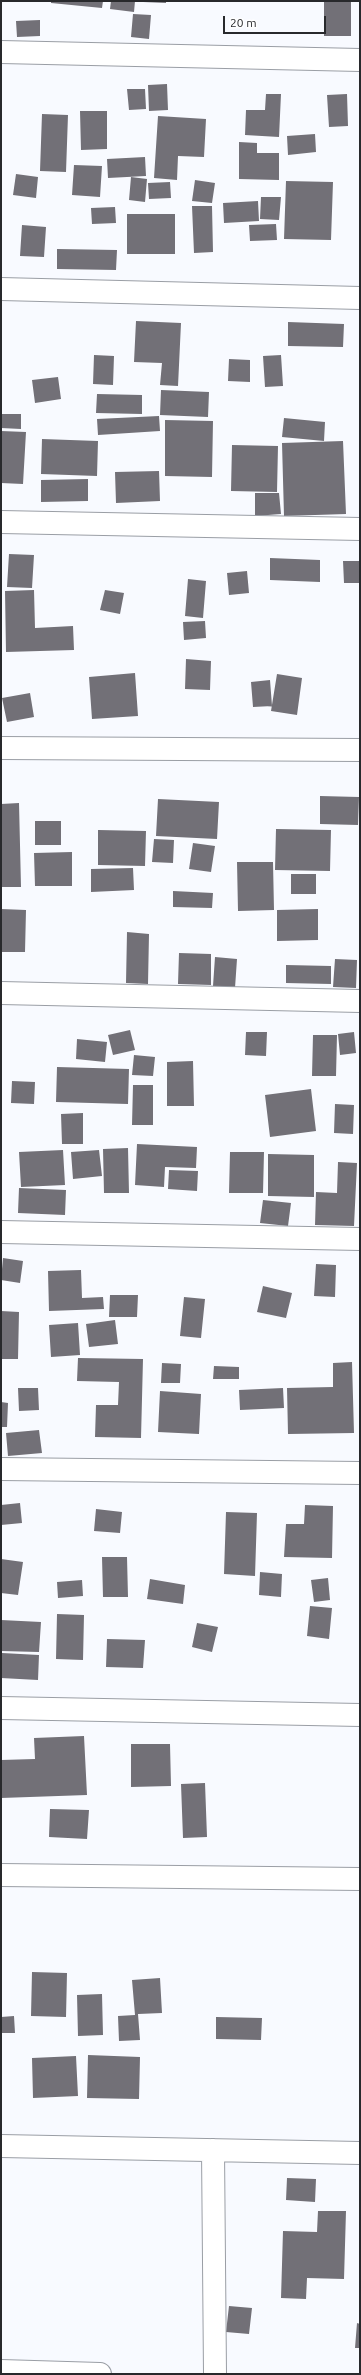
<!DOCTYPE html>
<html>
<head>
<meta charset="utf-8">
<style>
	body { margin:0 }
	#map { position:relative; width:361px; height:2375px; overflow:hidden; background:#f8faff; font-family:Ubuntu,sans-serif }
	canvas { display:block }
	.frame { position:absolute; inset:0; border:2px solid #28292c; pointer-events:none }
	.scale { position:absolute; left:223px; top:16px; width:103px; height:18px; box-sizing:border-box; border:2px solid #28292c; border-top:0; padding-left:5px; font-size:12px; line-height:14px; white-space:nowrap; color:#28292c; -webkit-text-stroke:3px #fff; paint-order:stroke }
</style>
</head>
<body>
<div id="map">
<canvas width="361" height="2375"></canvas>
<div class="frame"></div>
<div class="scale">20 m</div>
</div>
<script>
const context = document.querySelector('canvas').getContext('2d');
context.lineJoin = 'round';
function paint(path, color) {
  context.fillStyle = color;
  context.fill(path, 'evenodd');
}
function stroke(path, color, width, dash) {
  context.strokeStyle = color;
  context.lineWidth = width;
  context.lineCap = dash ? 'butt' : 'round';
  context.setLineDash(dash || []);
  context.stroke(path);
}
paint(new Path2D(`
	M51,1H103L102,8L51,3Z
	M111,1H135L134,12L110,9Z
	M143,1H166V3L143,2Z
	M324,1H351V36H324Z
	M133,14L151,15L149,39L131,37Z
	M40,20V36L17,37L16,21Z
	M167,84L168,110L149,111L148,85Z
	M127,89H145L146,109L129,110Z
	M266,94H281L279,137L245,135L246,110H265Z
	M347,94L348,126L329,127L327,95Z
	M80,111H107V149L81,150Z
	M42,114L68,115L66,172L40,171Z
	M158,116L206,119L204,157L178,156L177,180L154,178Z
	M315,134L316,152L288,155L287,136Z
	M239,142L257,143V153H279V180L239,179Z
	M145,157L146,176L108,178L107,159Z
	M74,165L102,166L100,197L72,195Z
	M16,174L38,177L36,198L13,195Z
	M131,177L147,179L145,202L129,200Z
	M195,180L215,183L212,203L192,201Z
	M286,181L333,182L331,240L284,239Z
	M170,182L171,198L149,199L148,183Z
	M261,197H281L279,220L260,219Z
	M258,201L259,221L224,223L223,203Z
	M192,206H212L213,252L194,253Z
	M115,207L116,223L92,224L91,208Z
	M127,214H175V254H127Z
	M276,224L277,240L250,241L249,225Z
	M22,225L46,227L44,257L20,256Z
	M57,249L117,250L116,270L57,269Z
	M136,321L181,323L178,386L160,385L162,363L134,362Z
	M288,322L344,324L343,347L288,346Z
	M94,355L114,356L113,385L93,384Z
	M281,355L283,386L265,387L263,356Z
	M229,359L250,360V382L228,381Z
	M58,377L61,399L35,403L32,380Z
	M161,390L209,392L208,417L160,415Z
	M97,394L142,395V414L96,413Z
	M1,414H21V429L1,428Z
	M159,416L160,431L98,435L97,419Z
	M284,418L325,422L324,441L282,437Z
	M165,420L213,421L212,477L165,476Z
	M1,431L26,432L23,484L1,483Z
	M42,439L98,441L97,476L41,474Z
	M343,441L346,514L284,516L282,443Z
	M232,445L278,446L277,492L231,491Z
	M159,471L160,501L116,503L115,472Z
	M88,479V501L41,502V480Z
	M255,493H279L281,514L255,516Z
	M9,554L34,555L32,588L7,587Z
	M270,558L320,560V582L270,580Z
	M343,561H360V583H344Z
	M247,571L249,593L229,595L227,573Z
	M188,579L206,581L203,618L185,616Z
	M34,590L35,628L73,626L74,650L6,652L5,591Z
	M105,590L124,593L120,614L100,610Z
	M205,621L206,638L184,640L183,622Z
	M186,659L211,661L210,690L185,689Z
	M135,673L138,716L92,719L89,677Z
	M277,674L302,678L297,715L271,711Z
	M270,680L272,706L253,707L251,682Z
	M30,693L34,717L7,722L2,698Z
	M320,796L359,797L358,825L320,824Z
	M158,799L219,802L217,839L156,836Z
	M19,803L21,887H1V804Z
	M35,821H61V845H35Z
	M276,829L331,830L330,871L275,870Z
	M98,830L146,831L145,866L98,865Z
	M154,839L174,840L173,863L152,862Z
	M193,843L215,846L211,872L189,869Z
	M72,852V886H35L34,853Z
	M237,862H273L274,910L238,911Z
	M133,868L134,890L91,892V869Z
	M291,874H316V894H291Z
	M173,891L213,893L212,908L173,907Z
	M1,909L26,910L25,952H1Z
	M318,909V940L277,941V910Z
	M127,932L149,934L148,984L126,983Z
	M179,953L211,954V985L178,984Z
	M215,957L237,959L235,988L213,986Z
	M335,959L357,960L356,988L333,987Z
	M286,965L331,966V984L286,983Z
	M130,1030L135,1050L113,1055L108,1035Z
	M246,1032H267L266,1056L245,1055Z
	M354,1032L356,1053L340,1055L338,1034Z
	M313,1035H337L336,1076H312Z
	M77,1039L107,1042L105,1062L76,1059Z
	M134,1055L155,1057L153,1076L132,1075Z
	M193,1061L194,1106H167V1062Z
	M57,1067L129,1069L128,1104L56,1102Z
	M12,1081L35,1082L34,1104L11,1103Z
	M133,1085H153V1125H132Z
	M311,1089L316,1131L270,1137L265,1095Z
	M335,1104L354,1105L353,1134L334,1133Z
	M83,1113V1144H62L61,1114Z
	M137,1144L197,1147L196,1168L165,1167L164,1187L135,1185Z
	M128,1148L129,1193H104L103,1149Z
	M63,1150L65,1185L21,1187L19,1152Z
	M99,1150L102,1176L73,1179L71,1152Z
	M230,1152H264L263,1193H229Z
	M268,1154L314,1155V1197L268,1196Z
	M338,1162L357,1163L354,1226L315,1225L316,1192L337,1193Z
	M169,1170L198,1171L197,1191L168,1189Z
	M19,1188L66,1190L65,1215L18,1213Z
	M263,1200L291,1203L288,1226L260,1223Z
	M3,1258L23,1261L20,1283L1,1280Z
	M316,1264L336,1265L335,1297L314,1296Z
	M81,1270L82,1298L103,1297L104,1309L49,1311L48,1271Z
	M263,1286L292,1293L286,1318L257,1312Z
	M110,1295H138L137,1317H109Z
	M184,1297L205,1299L201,1338L180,1336Z
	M1,1311L19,1312L18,1359H1Z
	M115,1320L118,1344L89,1347L86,1324Z
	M78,1323L80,1355L51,1357L49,1325Z
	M78,1358L143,1359L141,1438L95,1437L96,1405H118L119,1382L77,1381Z
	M352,1362L354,1433L288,1434L287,1388L333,1387V1363Z
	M162,1363L181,1364L180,1383H161Z
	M214,1366L239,1367V1379H213Z
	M18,1388H38L39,1410L19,1411Z
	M283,1388L284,1408L240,1410L239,1390Z
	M160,1391L201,1394L199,1434L158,1432Z
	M1,1402L8,1403L7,1427H1Z
	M39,1430L42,1453L8,1456L6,1433Z
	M20,1503L22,1523L1,1525V1505Z
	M305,1505L333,1506L332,1558L284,1557L286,1524H304Z
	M96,1509L122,1512L120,1533L94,1531Z
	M226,1512L257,1513L255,1576L224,1574Z
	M102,1557H127L128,1597H103Z
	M1,1559L23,1562L18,1595L1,1593Z
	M260,1572L282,1574L281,1597L259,1595Z
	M328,1578L330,1600L314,1602L311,1580Z
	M150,1579L185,1585L183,1604L147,1599Z
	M82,1580L83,1596L58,1598L57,1582Z
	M310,1606L332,1608L329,1639L307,1636Z
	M57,1614L84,1615L83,1660L56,1659Z
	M1,1620L41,1622L39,1652L1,1651Z
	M197,1623L218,1627L212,1652L192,1647Z
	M107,1639L145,1640L143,1668L106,1667Z
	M2,1653L39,1655L38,1680L1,1678Z
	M84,1736L87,1795L1,1798V1760L35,1759L34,1738Z
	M131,1744H170L171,1786L131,1787Z
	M205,1783L207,1837L183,1838L181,1784Z
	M50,1809L89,1810L87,1839L49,1837Z
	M32,1972L67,1973L66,2017L31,2016Z
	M160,1978L162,2013L138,2014L140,2040L119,2041L118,2016L135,2015L132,1980Z
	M102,1994L103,2035L78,2036L77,1995Z
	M14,2016L15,2033H1V2017Z
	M216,2017L262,2018L261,2040L216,2039Z
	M88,2055L140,2057L139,2099L87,2098Z
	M76,2056L78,2096L33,2098L32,2058Z
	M287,2178L316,2179L315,2202L286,2200Z
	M318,2211H346L344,2279L307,2278L306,2299L281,2298L283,2231L317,2232Z
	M229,2306L252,2308L249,2334L226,2332Z
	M357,2323L360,2324V2348H355Z`), '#727077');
const street = new Path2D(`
	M1,52L360,60
	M1,289L360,298
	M1,522L360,529
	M1,748L360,750
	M1,993L360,1001
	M1,1232L360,1239
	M1,1469L360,1473
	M1,1708L360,1715
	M1,1875L360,1879
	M1,2146L360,2153
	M213,2150L215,2374
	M1,2371L100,2374`);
stroke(street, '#9a9ea5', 24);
stroke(street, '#fff', 22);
</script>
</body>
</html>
